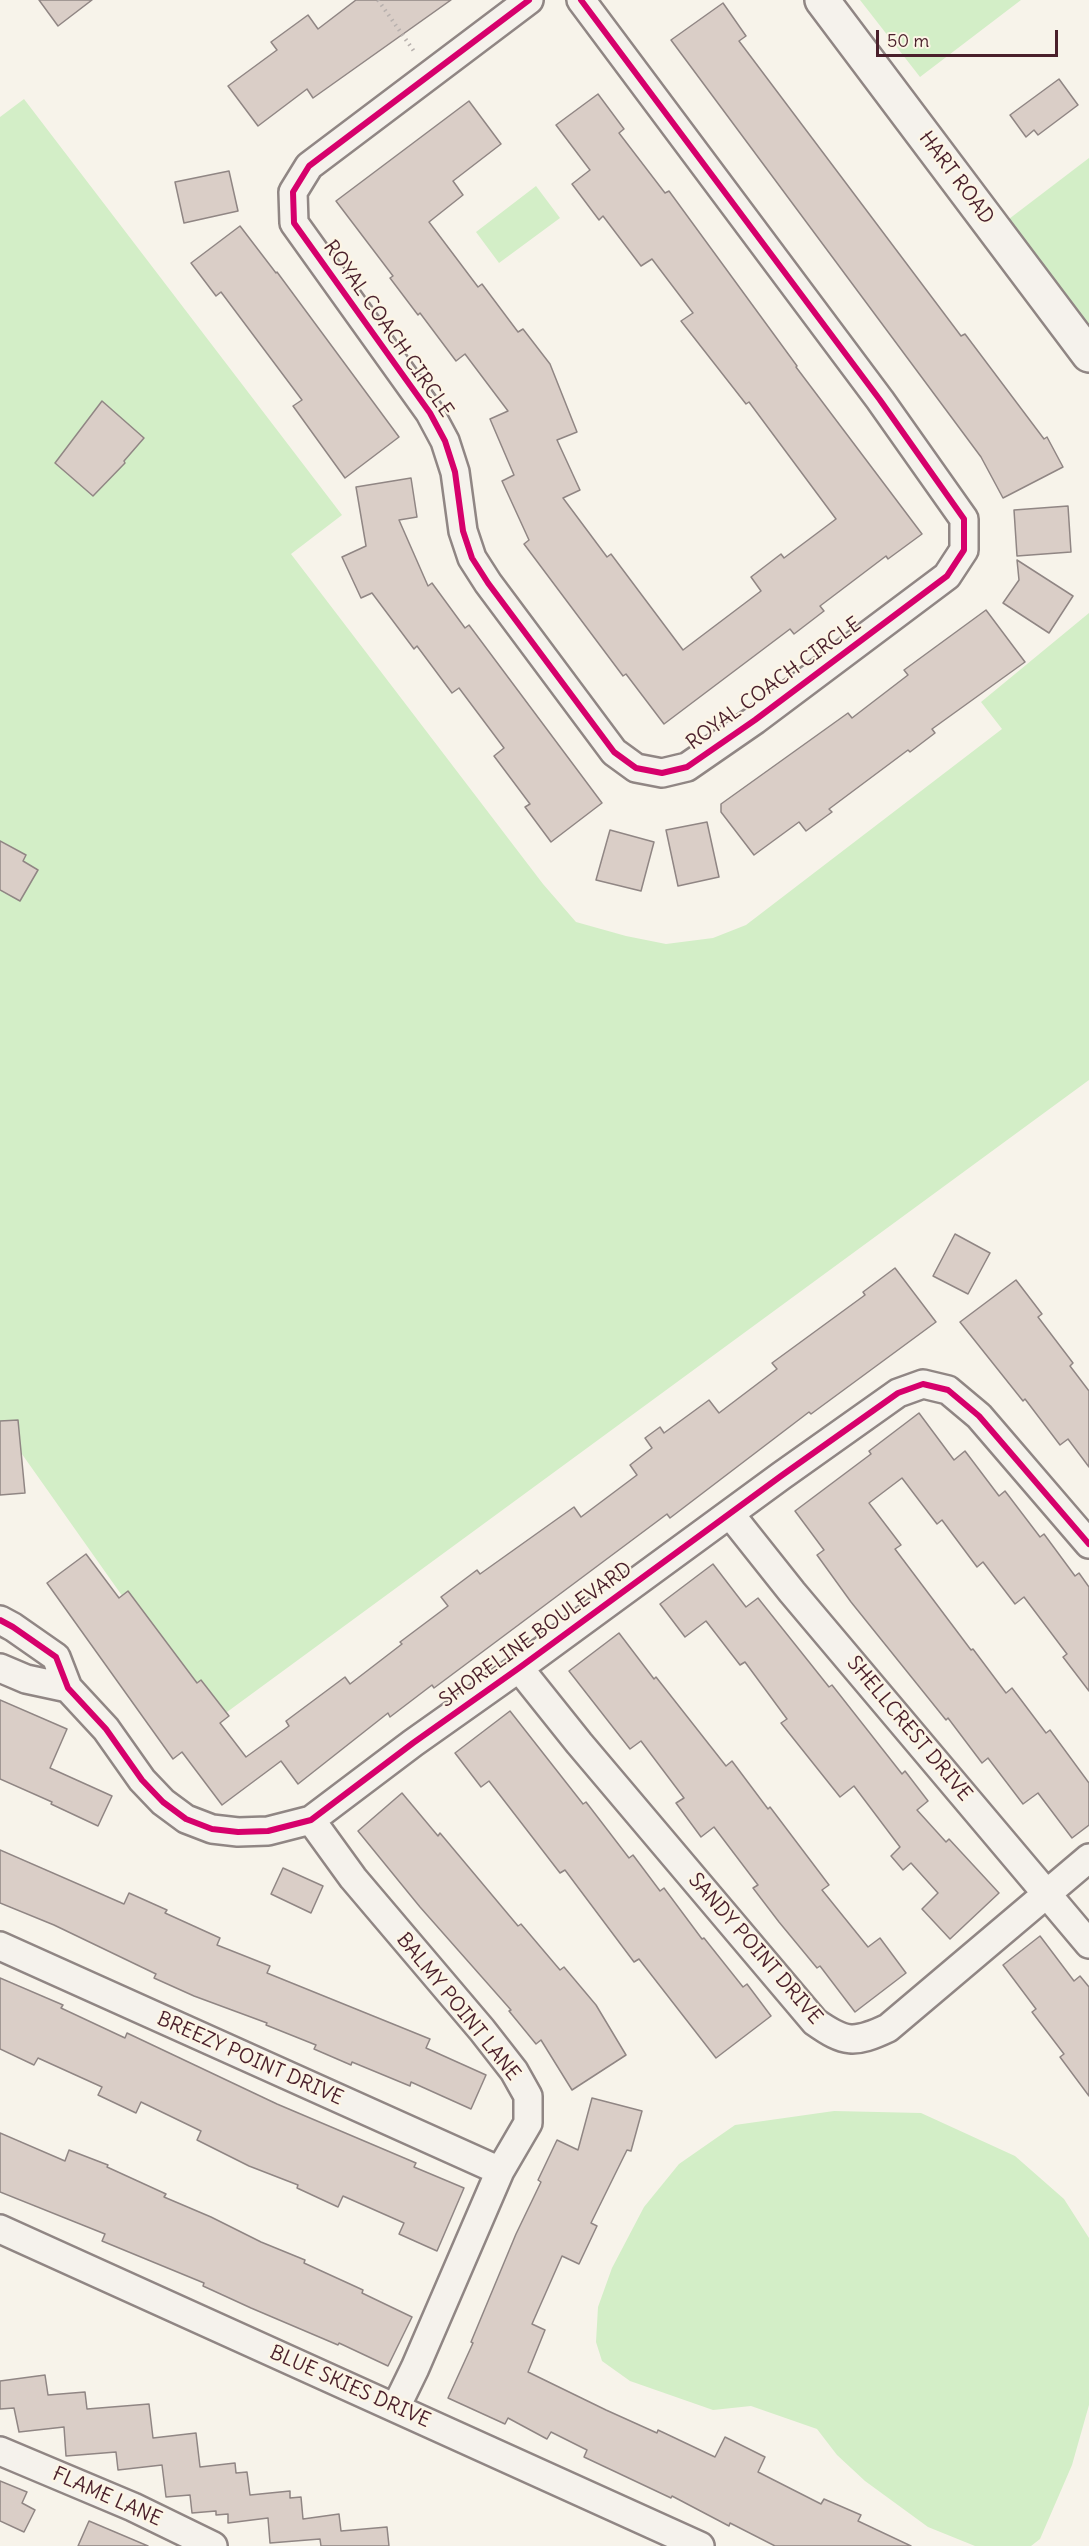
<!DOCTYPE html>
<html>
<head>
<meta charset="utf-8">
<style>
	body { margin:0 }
	#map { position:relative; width:1089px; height:2546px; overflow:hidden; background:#f7f3ea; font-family:Delius,sans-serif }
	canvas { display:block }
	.scale { position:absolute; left:876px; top:30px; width:182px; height:27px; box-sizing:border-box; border:3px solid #4a1f2b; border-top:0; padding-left:8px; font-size:18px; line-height:21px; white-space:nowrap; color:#4a1f2b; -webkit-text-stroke:4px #fcf5e5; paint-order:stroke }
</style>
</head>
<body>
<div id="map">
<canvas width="1089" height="2546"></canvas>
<div class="scale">50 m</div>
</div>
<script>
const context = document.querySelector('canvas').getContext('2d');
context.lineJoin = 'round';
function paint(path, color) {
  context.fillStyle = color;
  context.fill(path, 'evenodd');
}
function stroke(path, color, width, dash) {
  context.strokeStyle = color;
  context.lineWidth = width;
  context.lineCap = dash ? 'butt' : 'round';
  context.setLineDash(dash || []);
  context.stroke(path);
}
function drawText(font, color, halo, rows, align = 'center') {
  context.font = font + ' Delius,sans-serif';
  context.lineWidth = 4.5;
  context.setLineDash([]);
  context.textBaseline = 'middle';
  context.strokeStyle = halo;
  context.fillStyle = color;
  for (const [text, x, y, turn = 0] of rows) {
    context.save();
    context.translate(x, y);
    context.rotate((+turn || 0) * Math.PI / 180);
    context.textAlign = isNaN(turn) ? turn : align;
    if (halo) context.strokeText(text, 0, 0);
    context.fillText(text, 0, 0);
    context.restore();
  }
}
paint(new Path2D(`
	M860,0H1021L920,77Z
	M24,99L342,515L291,554L543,884L576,922L626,936L666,944L713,938L746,925L1002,729L981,702L1089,613V1080L212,1723L0,1423V117Z
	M1089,158V334L1005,222Z
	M536,186L560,218L499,263L476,232Z
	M834,2111L921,2113L1015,2156L1064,2199L1089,2238V2405L1072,2465L1040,2539L1031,2546H975L928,2527L865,2481L837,2455L817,2429L751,2406L713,2410L630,2381L602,2361L596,2342L598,2307L612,2268L644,2207L679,2164L735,2125Z`), '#d3eec7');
const building = new Path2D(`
	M39,0H92L58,26Z
	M356,0H451L313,98L307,89L258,126L228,86L277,50L271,42L308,15L318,29Z
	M723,3L746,36L739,41L961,336L965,334L1044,439L1047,437L1063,467L1003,498L981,457L671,40Z
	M1059,79L1078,105L1038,135L1034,130L1026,137L1010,115Z
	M598,94L624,129L619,133L665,193L669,191L797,366L796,367L922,534L888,559L886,556L820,606L824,611L794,634L790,629L664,724L626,674L623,676L524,544L529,540L502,481L514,475L490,419L508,411L465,354L456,361L420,313L418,315L390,278L393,276L336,201L469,101L501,144L453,181L463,195L429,222L478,287L482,284L518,332L523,329L550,364L577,432L557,440L580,490L563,498L607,557L611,554L683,650L761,591L751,577L781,554L784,558L836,519L749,402L746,404L681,321L693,313L652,259L641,266L603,216L599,220L572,184L590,170L556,125Z
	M229,171L238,211L184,223L175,182Z
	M240,226L276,273L277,272L399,437L345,478L293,406L302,400L221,292L216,296L191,263Z
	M102,401L144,438L124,461L125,463L93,496L55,463Z
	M411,478L417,517L399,520L428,586L432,583L465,628L469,625L602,803L551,842L525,807L530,804L494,756L504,748L459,688L452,693L417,646L414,649L372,593L361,598L342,557L366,546L356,487Z
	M1068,506L1071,552L1017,556L1014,510Z
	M1017,560L1073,596L1049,633L1003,603L1019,580Z
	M986,610L1025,662L932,729L935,733L910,752L908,750L829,809L832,812L806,831L799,822L754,855L721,812V804L848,713L852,718L908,675L904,670Z
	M707,822L719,877L678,886L666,830Z
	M610,830L654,842L641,891L596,880Z
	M0,841L26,855L23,861L38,870L20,901L0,890Z
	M955,1234L990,1253L968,1294L933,1276Z
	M895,1268L936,1322L811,1414L809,1412L670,1518L667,1514L434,1688L432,1685L390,1717L388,1713L298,1784L281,1761L222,1805L182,1752L173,1759L47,1583L86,1554L119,1598L128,1591L197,1683L201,1680L229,1716L220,1723L246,1757L289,1726L286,1721L345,1677L350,1684L402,1644L400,1642L448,1606L441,1597L477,1570L480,1574L574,1507L581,1517L637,1475L630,1465L652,1448L645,1438L660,1427L664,1433L709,1400L719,1413L777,1369L772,1363L865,1295L863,1292Z
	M1016,1280L1042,1314L1038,1317L1073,1363L1070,1366L1089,1391V1467L1068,1439L1060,1445L1025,1399L1023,1401L960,1322Z
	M919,1413L954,1460L965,1451L999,1496L1005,1491L1040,1537L1044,1534L1075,1576L1079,1573L1089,1587V1691L1063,1657L1067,1654L1024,1597L1015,1604L983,1562L977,1567L942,1520L937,1524L902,1478L869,1503L901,1545L895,1549L971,1650L973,1649L1006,1693L1012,1688L1046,1733L1050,1730L1089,1783V1825L1072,1838L1038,1793L1023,1804L988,1758L982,1763L948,1718L946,1720L851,1602L817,1555L824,1550L795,1511L871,1454L869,1451Z
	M18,1420L25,1493L0,1495V1421Z
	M713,1564L746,1607L758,1598L829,1687L832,1685L902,1774L905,1771L928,1801L917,1810L946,1842L949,1839L999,1893L950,1939L922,1909L938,1893L911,1863L903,1870L891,1856L900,1847L854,1786L840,1797L781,1723L787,1719L745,1662L740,1665L706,1621L685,1637L660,1604Z
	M619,1633L654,1679L656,1677L726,1766L732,1761L768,1809L770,1807L829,1885L822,1890L868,1947L880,1938L906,1973L855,2012L820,1966L817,1968L779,1922L753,1888L758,1885L714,1827L701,1837L676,1803L684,1798L641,1741L630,1749L569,1671Z
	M0,1700L67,1729L50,1768L112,1796L98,1826L51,1804L52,1802L0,1779Z
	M510,1711L583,1804L586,1802L629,1858L633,1855L660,1891L664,1888L702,1939L704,1938L743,1987L747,1984L771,2016L716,2058L639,1959L634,1962L565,1870L560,1873L489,1781L481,1787L455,1753Z
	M402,1793L438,1836L440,1833L518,1926L521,1924L560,1970L564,1967L596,2005L626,2055L572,2090L541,2040L536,2044L509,2011L511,2010L420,1907L358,1831Z
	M0,1850L124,1904L129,1893L167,1910L165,1913L220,1938L217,1945L270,1966L267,1973L430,2039L426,2048L486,2075L471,2109L411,2082L410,2086L352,2062L351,2065L314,2049L316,2045L266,2025L267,2023L194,1996L154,1978L156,1974L54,1925L0,1903Z
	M283,1868L323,1886L311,1913L271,1894Z
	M1040,1936L1074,1981L1080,1976L1089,1987V2096L1060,2057L1064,2054L1032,2012L1036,2009L1003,1965Z
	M0,1978L63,2005L61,2008L125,2038L127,2033L277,2104L416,2163L414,2167L464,2188L437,2251L399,2234L404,2223L343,2196L338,2207L297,2188L298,2185L249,2166L197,2140L201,2131L141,2102L136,2113L98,2095L102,2087L38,2058L34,2065L0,2049Z
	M592,2098L642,2111L631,2151L627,2150L591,2223L597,2226L579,2264L562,2256L532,2324L545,2330L528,2372L606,2410L657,2433L658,2430L715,2457L725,2437L765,2457L758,2472L821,2504L824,2499L861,2515L858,2521L911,2546H775L730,2523L729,2526L672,2496L671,2498L584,2457L587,2450L551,2432L547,2439L508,2418L505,2424L448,2398L473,2343L471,2342L516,2234L541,2182L538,2180L557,2140L578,2150Z
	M0,2133L65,2161L69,2150L108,2165L107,2167L166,2194L164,2197L211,2217L261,2242L305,2260L304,2263L363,2290L362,2293L412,2317L388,2366L339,2343L338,2345L251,2308L203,2286L204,2283L102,2241L105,2234L0,2192Z
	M45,2375L48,2395L85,2392L87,2409L149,2404L153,2438L196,2433L200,2467L235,2463L236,2473L247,2472L250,2495L290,2491V2498L301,2497L303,2519L339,2514L341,2531L387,2527L389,2546H321L320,2539L270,2543L268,2518L228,2523V2514L216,2515V2511L192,2513L190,2495L166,2497L162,2465L118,2470L116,2452L66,2456L64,2427L19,2432L14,2408L0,2409V2381Z
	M0,2481L27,2492L22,2503L35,2510L24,2532L0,2521Z
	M89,2521L148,2546H78Z`);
paint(building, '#dacec7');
stroke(building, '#908684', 1.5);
const street = new Path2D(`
	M529,0L309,166L293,192L294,223L430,413L445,441L455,472L463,531L472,558L488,583L614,752L636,768L662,773L687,767L755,720L947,576L964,550V519L880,400L581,0
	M730,1514L792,1592L1089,1944
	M0,1620L13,1627L56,1657L68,1688L106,1729L142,1780L163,1802L186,1819L212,1829L238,1832L268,1831L311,1820L413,1743L519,1668L781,1476L898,1393L923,1384L948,1390L979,1416L1089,1544
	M0,1668L26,1679L68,1688
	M519,1668L579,1743L815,2022C845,2043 854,2044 888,2028L1089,1858
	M311,1820L353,1878L482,2030L514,2071L528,2096V2123L500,2171L415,2368L396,2407
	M0,1946L500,2171
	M0,2229L700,2546
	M0,2451L133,2507L213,2546`);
const secondary = new Path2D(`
	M822,0L1089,355`);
stroke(street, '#908684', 32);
stroke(secondary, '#908684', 38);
stroke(new Path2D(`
	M378,0L416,54`), '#b8b1ae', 4, [1.5, 4.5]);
stroke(street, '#f5f2ec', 27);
stroke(secondary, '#f5f2ec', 33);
stroke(new Path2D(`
	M529,0L309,166L293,192L294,223L430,413L445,441L455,472L463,531L472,558L488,583L614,752L636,768L662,773L687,767L755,720L947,576L964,550V519L880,400L581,0
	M0,1620L13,1627L56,1657L68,1688L106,1729L142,1780L163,1802L186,1819L212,1829L238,1832L268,1831L311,1820L413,1743L519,1668L781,1476L898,1393L923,1384L948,1390L979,1416L1089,1544`), '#d6006c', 6);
drawText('20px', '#4a1f2b', '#fcf5e5', [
	["HART ROAD",956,178,53],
	["ROYAL COACH CIRCLE",388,329,55],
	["ROYAL COACH CIRCLE",774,684,-36],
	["SHORELINE BOULEVARD",536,1635,-36],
	["SHELLCREST DRIVE",909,1729,50],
	["SANDY POINT DRIVE",755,1949,49],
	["BALMY POINT LANE",458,2007,51],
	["BREEZY POINT DRIVE",250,2059,24],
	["BLUE SKIES DRIVE",350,2387,24],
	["FLAME LANE",107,2497,24]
]);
</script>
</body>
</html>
